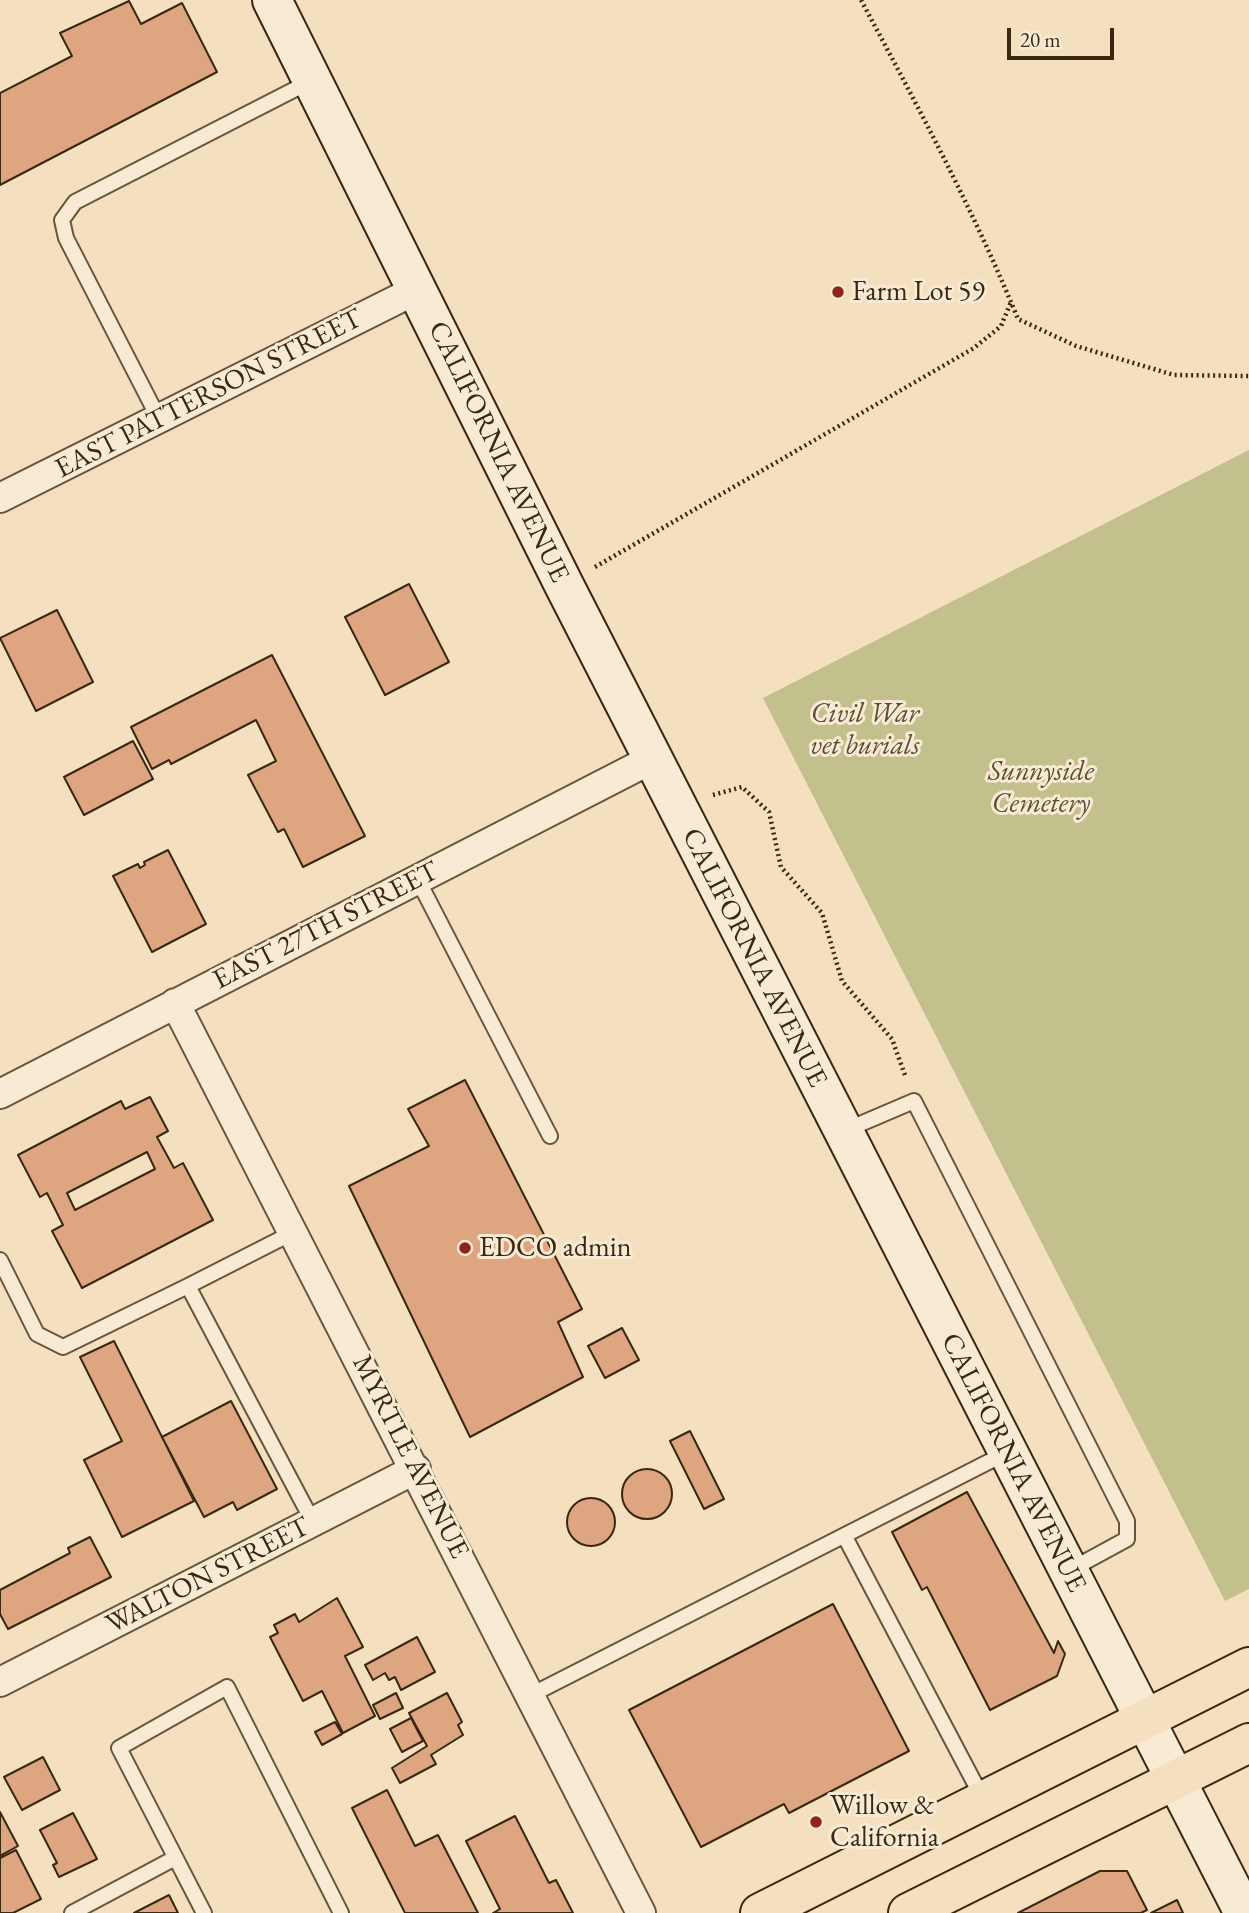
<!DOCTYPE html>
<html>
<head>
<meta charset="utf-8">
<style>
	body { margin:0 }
	#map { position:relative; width:1249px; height:1913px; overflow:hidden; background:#f4dfbf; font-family:"EB Garamond",serif }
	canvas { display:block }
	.scale { position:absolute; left:1007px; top:28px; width:107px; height:32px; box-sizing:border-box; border:4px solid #39280f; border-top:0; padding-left:9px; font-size:21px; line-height:24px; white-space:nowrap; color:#39280f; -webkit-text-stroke:5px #f8ead5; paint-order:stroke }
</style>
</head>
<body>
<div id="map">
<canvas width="1249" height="1913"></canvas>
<div class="scale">20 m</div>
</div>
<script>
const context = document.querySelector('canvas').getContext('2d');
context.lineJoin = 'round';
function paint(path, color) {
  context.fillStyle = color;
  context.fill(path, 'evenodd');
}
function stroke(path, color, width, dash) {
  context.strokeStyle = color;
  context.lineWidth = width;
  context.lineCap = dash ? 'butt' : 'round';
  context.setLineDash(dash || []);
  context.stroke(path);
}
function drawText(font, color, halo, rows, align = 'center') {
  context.font = font + ' "EB Garamond",serif';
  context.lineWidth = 6;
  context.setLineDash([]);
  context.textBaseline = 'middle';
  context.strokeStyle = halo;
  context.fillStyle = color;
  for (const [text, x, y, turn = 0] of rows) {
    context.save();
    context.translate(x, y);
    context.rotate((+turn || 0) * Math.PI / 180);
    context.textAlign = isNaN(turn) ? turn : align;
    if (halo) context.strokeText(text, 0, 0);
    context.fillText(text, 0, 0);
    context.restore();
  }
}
paint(new Path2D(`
	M1249,450V1589L1225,1601L763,698Z`), '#c2c08d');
const building = new Path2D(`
	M129,1L141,24L182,3L217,72L0,185V93L72,56L60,33Z
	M409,584L449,662L385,695L345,617Z
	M57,610L93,682L36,711L0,638Z
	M272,655L365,836L303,867L284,829L278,832L248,775L276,761L256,720L171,764L169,760L152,769L131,727Z
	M133,741L153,779L84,815L64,777Z
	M168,850L206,924L152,952L113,876L138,864L140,868L145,865L144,862Z
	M465,1080L582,1309L558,1322L583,1377L470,1437L349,1186L429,1146L408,1109Z
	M150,1097L168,1131L157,1137L174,1168L183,1163L213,1220L82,1288L52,1231L63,1225L47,1193L40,1197L18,1155L121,1101L125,1109ZM147,1152L155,1169L75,1210L67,1193Z
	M622,1328L639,1360L605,1378L588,1346Z
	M114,1341L194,1501L122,1537L84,1460L122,1441L80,1357Z
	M231,1401L277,1489L237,1510L233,1502L204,1517L162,1437Z
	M690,1431L724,1499L704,1509L670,1441Z
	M622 1494a25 25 0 1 1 50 0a25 25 0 1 1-50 0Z
	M967,1492L1054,1653L1058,1641L1065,1654L1057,1676L990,1710L927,1587L922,1590L892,1532Z
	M567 1522a24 24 0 1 1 48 0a24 24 0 1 1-48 0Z
	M90,1537L111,1577L8,1629L0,1614V1590L70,1553L68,1548Z
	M337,1598L363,1647L345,1656L375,1716L343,1733L322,1691L303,1701L270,1637L278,1633L274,1625L295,1614L299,1622Z
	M833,1604L909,1751L789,1813L784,1804L701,1847L629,1710Z
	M417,1637L435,1672L401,1690L395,1677L389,1680L385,1673L373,1680L365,1665Z
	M396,1693L403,1708L380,1719L373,1705Z
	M447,1693L462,1722L458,1725L463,1735L431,1755L436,1764L400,1783L392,1768L427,1746L409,1713Z
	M411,1718L423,1741L402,1752L390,1729Z
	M335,1722L342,1734L322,1745L315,1732Z
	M43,1757L60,1790L22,1810L4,1777Z
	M387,1790L415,1846L438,1835L478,1913H405L352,1808Z
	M0,1812L18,1846L0,1856Z
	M73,1813L97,1859L59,1877L53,1865L57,1863L40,1830Z
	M515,1816L549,1883L556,1880L573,1913H493L500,1909L466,1841Z
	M16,1850L41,1899L13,1913H0V1858Z
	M1100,1871H1127L1147,1910L1141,1913H1018Z
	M169,1895L178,1913H134Z
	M1177,1900L1183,1913H1151Z`);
paint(building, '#dea680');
stroke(building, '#39280f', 2);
const lane = new Path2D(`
	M159,419L66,238L62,220L75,202L311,81
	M418,880L550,1136
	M846,1130L914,1101L1127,1521V1539L1070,1570
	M294,1232L188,1286L313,1522
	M0,1260L37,1334L63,1347L188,1286
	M845,1537L983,1799
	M531,1695L1006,1453
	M72,1913L175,1858
	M204,1913L119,1748L227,1687L341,1913`);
const street = new Path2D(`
	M0,498L418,289
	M175,1003L641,1913
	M0,1094L652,759
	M0,1682L416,1469`);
const secondary = new Path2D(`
	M272,0L564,585L1244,1913`);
const primary = new Path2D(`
	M760,1913L1249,1667
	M908,1913L1249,1743`);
stroke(lane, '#68563b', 18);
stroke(street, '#68563b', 32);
stroke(secondary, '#39280f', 42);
stroke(primary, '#39280f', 42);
stroke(new Path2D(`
	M861,0C917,105 973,209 1018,319L1076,346L1174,375L1249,376
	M595,567L974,348L1001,326L1011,302
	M713,795L742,787L769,812L781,867L822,913L842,981L892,1039L906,1078`), '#39280f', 4.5, [2, 3.5]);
stroke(lane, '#f8ead5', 14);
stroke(street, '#f8ead5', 28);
stroke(secondary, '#f8ead5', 38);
stroke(primary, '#f4dfbf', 38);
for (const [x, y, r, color] of [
	[838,292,7,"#8f2418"],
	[465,1248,7,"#8f2418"],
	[816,1822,7,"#8f2418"]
]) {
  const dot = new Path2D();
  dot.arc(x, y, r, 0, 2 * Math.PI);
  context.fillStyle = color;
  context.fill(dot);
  stroke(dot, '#f8ead5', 2.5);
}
drawText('28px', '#39280f', '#f8ead5', [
	["Farm Lot 59",852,292],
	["EDCO admin",479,1248],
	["Willow &",830,1806],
	["California",830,1838]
], 'left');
drawText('28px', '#39280f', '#f8ead5', [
	["EAST PATTERSON STREET",209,394,-27],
	["CALIFORNIA AVENUE",498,452,64],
	["EAST 27TH STREET",326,926,-27],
	["CALIFORNIA AVENUE",754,958,63],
	["MYRTLE AVENUE",410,1457,63],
	["CALIFORNIA AVENUE",1013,1463,63],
	["WALTON STREET",208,1576,-27]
]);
drawText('italic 28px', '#5b4e2e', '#f8ead5', [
	["Civil War",865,714],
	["vet burials",865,746],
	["Sunnyside",1041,772],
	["Cemetery",1041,804]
]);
</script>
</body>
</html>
